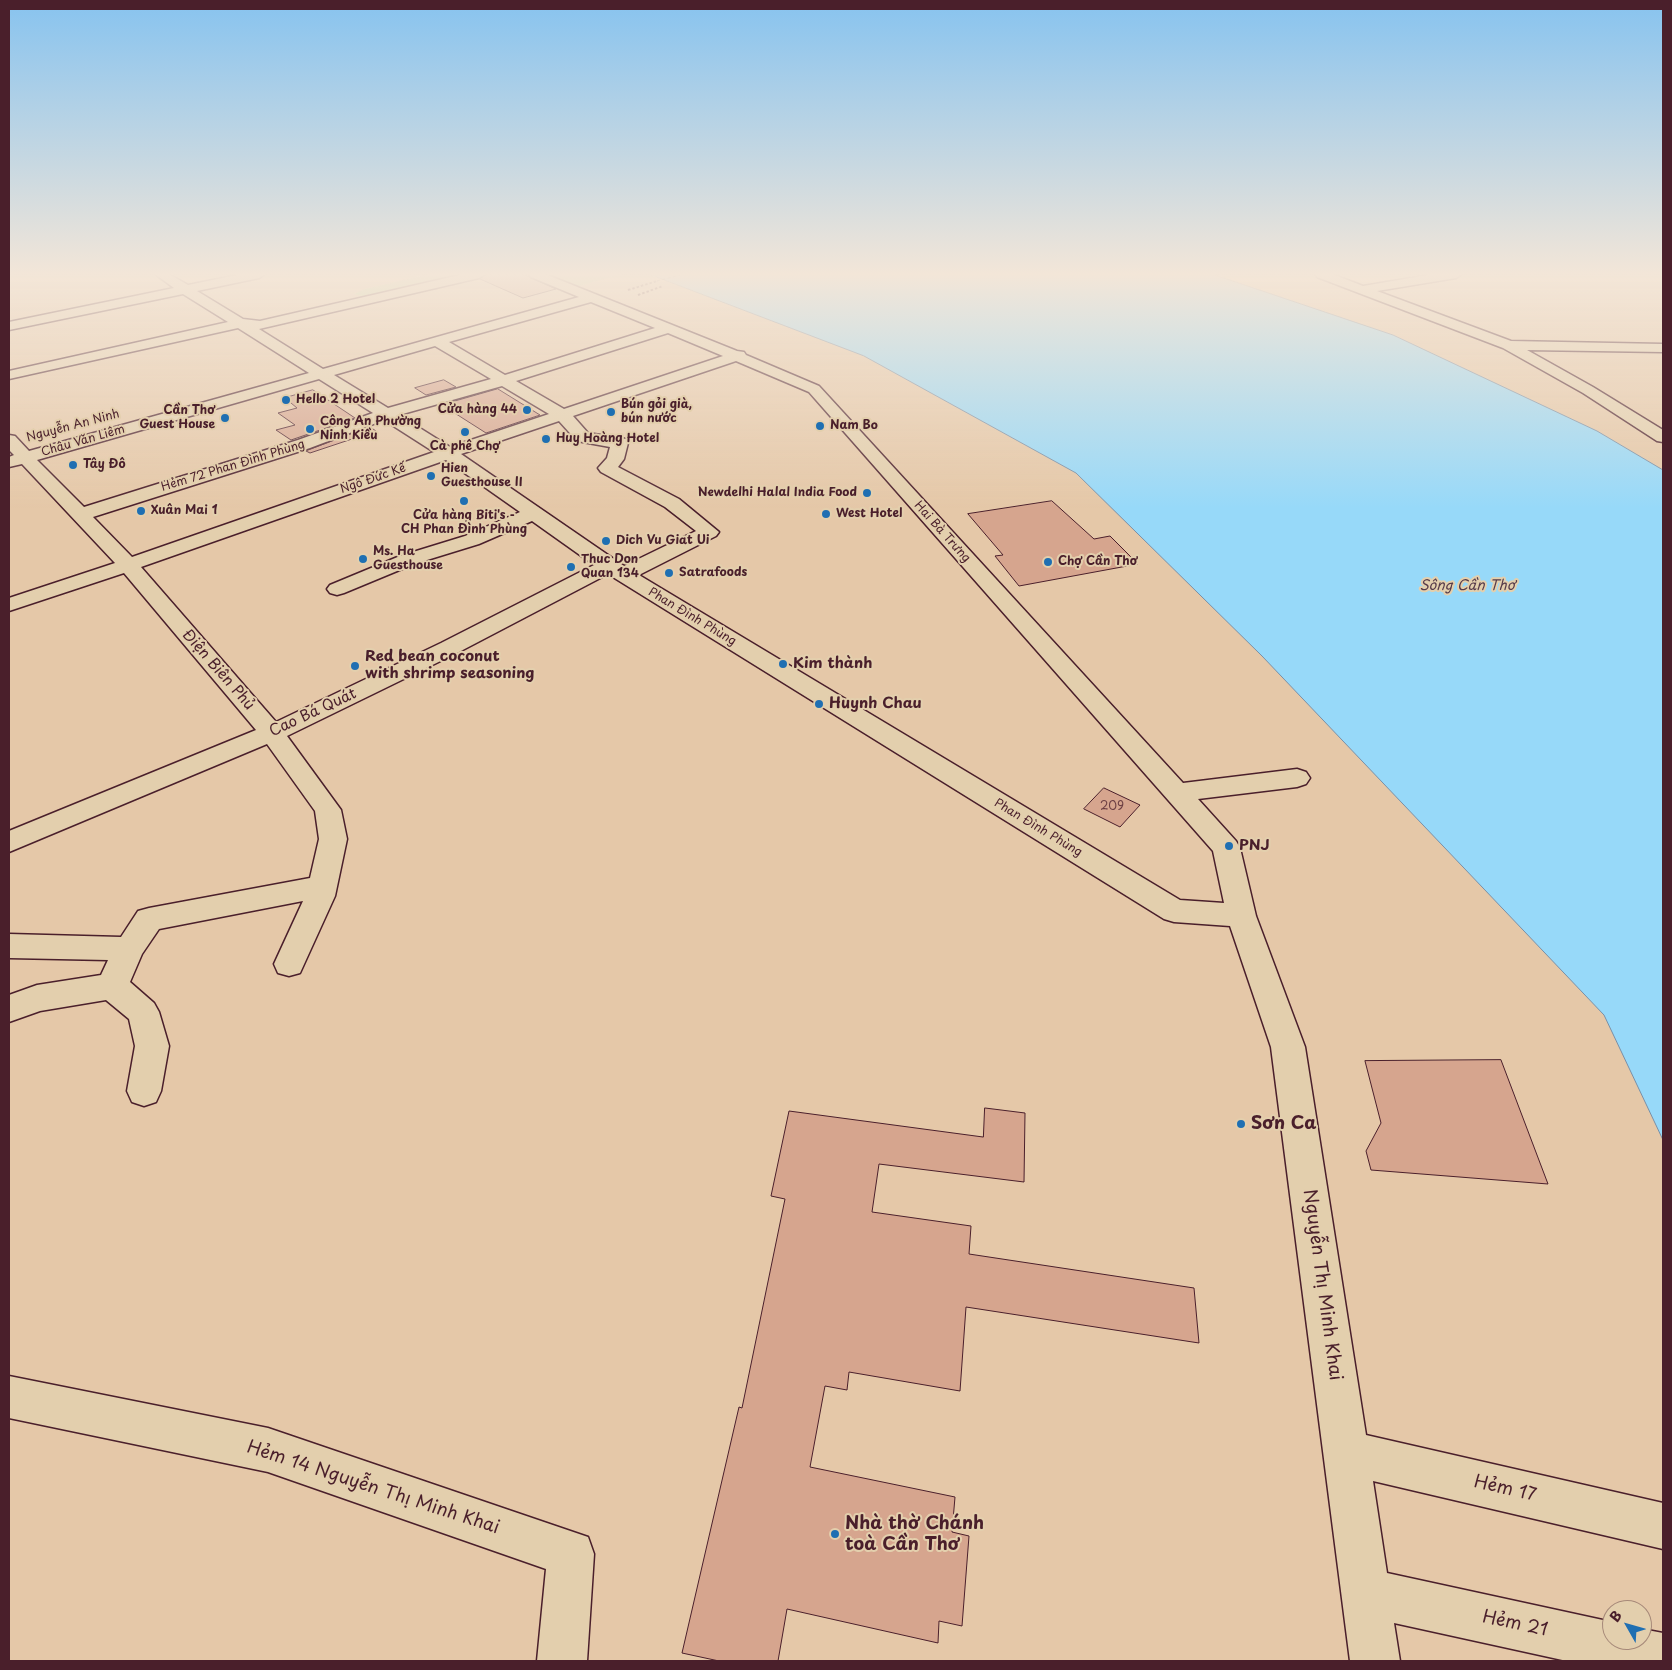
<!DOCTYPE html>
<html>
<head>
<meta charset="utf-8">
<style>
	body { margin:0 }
	#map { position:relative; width:1672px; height:1670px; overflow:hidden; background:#e5c8a8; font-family:"Playpen Sans",sans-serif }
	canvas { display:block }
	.frame { position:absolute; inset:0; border:10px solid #4a1f2b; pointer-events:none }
	.north { position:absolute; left:1602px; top:1600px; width:50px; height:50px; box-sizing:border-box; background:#e3cfad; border:1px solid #a68979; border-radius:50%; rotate:308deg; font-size:14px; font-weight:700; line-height:20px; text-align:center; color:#4a1f2b }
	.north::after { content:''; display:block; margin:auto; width:18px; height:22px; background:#1f6fb2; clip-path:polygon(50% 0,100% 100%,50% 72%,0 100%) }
</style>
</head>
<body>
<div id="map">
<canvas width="1672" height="1670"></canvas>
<div class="frame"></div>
<div class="north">B</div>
</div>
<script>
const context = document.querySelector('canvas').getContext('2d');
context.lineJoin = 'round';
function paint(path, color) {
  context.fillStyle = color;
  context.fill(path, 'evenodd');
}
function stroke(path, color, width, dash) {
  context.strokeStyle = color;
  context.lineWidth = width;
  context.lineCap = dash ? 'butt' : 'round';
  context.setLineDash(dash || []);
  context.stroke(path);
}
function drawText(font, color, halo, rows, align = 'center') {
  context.font = font + ' "Playpen Sans",sans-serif';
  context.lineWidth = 4;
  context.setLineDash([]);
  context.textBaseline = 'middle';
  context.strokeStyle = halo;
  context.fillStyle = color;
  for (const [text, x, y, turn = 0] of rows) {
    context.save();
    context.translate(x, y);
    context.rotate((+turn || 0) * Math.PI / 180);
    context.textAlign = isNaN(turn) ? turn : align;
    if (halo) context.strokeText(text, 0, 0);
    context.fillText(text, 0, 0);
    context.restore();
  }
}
paint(new Path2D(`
	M429,274H461L375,294L362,296L354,294L365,289Z
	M548,274H621L576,287Z`), '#b9df9a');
const water = new Path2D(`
	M649,274H1212L1393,335L1597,431L1663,470V1140L1604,1015L1262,656L1076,473L864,356Z`);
paint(water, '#97d9f9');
stroke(water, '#788fa7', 1);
stroke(new Path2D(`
	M657,281L684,274`), '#563b4a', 1, [3, 2.5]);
const building = new Path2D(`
	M487,274H523L556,289L523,298L480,279Z
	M444,380L456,387L426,395L415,388Z
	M498,389L540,415L486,433L442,405Z
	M313,390L355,418L291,440L276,430L295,425L278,413L297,408L285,398Z
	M370,427L376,431L310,453L306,451Z
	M1052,501L1094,539L1110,536L1138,564L1019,586L995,556L1003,555L968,514Z
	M1104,788L1140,805L1120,827L1084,809Z
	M1501,1060L1548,1184L1371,1170L1366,1151L1381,1123L1365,1061Z
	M985,1108L1025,1113L1024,1182L879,1164L872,1212L971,1226L969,1254L1194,1288L1199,1343L966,1307L960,1391L849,1372L847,1390L825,1386L810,1467L955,1497L952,1532L969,1536L962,1626L939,1621L938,1643L787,1609L778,1661H719L682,1653L739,1407L742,1408L785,1199L771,1196L789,1111L983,1137Z`);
paint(building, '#d6a58e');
stroke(building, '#4a1f2b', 1);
const minor = new Path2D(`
	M155,274H169L188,285L242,274H265L259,278L197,291L243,319L260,321L464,274H485L479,278L259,329L323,369L579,297L531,277L529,274H545L737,351L744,352L746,355L819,386L1183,783L1297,769L1306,772L1310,778L1306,784L1297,787L1198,799L1236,841L1240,848L1256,916L1305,1047L1366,1435L1663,1503V1549L1373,1481L1387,1573L1612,1622V1640H1642V1629L1663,1633V1661H1567L1394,1623L1400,1661H1350L1271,1047L1230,926L1174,922L1164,919L608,574L457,653L287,736L341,810L347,839L335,896L300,973L289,976L278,973L274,964L303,901L159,929L142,954L130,982L154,1003L159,1012L169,1046L161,1091L156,1102L144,1106L132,1102L127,1091L135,1046L129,1019L106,1000L40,1011L9,1022V995L37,985L101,975L108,960L9,958V934L121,937L138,911L149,908L310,878L319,839L315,811L267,744L9,852V831L256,730L124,573L9,611V598L115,563L22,464L9,467V457L14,455L9,450V435L15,436L29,451L309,373L238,328L9,379V371L228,322L183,294L9,330V322L174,288ZM591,302L655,328L505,375L449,342ZM668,333L723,356L564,409L516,381ZM435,346L491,379L388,408L334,375ZM736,361L809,392L1213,851L1224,903L1180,900L639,575L716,536L719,532L679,499L618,467L624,459L628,443L626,439L588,433L573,416ZM319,379L373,413L298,440L84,507L37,460ZM502,386L549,414L450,447L399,415ZM384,420L434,452L132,557L93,517L310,448ZM559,421L577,441L610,447L607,458L598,468L601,472L665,507L696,531L624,566L461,454ZM446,460L520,512L465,536L400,556L330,585L327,589L330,593L337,595L344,593L414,564L479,544L532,521L594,565L441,643L276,722L141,567Z
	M1315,274H1332L1363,286L1434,274H1462L1456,278L1377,291L1511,341L1663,344V352L1527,350L1593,387L1663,430V442L1657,441L1583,393L1503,348L1317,277Z
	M9,1376L268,1428L588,1537L594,1554L587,1661H537L546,1569L268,1472L9,1418Z`);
stroke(minor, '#4a1f2b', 3);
stroke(new Path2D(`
	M628,290L657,281
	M638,295L663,286`), '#4a1f2b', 2, [2.5, 2]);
paint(minor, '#e3cfad');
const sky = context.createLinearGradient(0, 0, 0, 508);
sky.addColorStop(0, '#87c3ef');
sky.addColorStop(0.54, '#f3e6d8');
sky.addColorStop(1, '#f3e6d800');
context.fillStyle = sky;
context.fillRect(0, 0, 1672, 508);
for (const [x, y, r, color] of [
	[286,400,5,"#1f6fb2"],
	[527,410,5,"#1f6fb2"],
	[611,412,5,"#1f6fb2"],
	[225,418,5,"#1f6fb2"],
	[820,426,5,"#1f6fb2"],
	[310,429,5,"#1f6fb2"],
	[465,432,5,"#1f6fb2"],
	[546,439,5,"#1f6fb2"],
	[73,465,5,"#1f6fb2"],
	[431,476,5,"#1f6fb2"],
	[867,493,5,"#1f6fb2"],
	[464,501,5,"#1f6fb2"],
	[141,511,5,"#1f6fb2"],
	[826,514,5,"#1f6fb2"],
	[606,541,5,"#1f6fb2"],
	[363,559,5,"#1f6fb2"],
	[1048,562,5,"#1f6fb2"],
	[571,567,5,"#1f6fb2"],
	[669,573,5,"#1f6fb2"],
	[783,664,5,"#1f6fb2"],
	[355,666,5,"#1f6fb2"],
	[819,704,5,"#1f6fb2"],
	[1229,846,5,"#1f6fb2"],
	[1241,1124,5,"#1f6fb2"],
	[835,1534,5,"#1f6fb2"]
]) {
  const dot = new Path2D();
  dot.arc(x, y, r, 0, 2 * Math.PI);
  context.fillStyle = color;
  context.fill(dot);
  stroke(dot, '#e3cfad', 2);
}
drawText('bold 12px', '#4a1f2b', '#e3cfad', [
	["Hello 2 Hotel",296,400],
	["Bún gỏi già,",621,405],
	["bún nước",621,419],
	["Cửa hàng 44",517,410,"right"],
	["Cần Thơ",215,411,"right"],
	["Guest House",215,425,"right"],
	["Công An Phường",320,422],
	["Ninh Kiều",320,436],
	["Nam Bo",830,426],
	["Huy Hoàng Hotel",556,439],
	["Cà phê Chợ",465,447,"center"],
	["Tây Đô",83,465],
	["Hien",441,469],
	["Guesthouse II",441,483],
	["Newdelhi Halal India Food",857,493,"right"],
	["Xuân Mai 1",151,511],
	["West Hotel",836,514],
	["Cửa hàng Biti's -",464,516,"center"],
	["CH Phan Đình Phùng",464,530,"center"],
	["Dich Vu Giat Ui",616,541],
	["Ms. Ha",373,552],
	["Guesthouse",373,566],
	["Thuc Don",581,560],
	["Quan 134",581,574],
	["Chợ Cần Thơ",1058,562],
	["Satrafoods",679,573]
], 'left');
drawText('12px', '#4a1f2b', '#e3cfad', [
	["Nguyễn An Ninh",73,426,-15],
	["Châu Văn Liêm",83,441,-16],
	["Hẻm 72 Phan Đình Phùng",233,466,-17],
	["Ngô Đức Kế",373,479,-19],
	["Hai Bà Trưng",942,532,48],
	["Phan Đình Phùng",692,617,31],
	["Phan Đình Phùng",1038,828,31]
]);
drawText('12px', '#6d4044', null, [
	["209",1112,807]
]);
drawText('italic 14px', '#563b4a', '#e3cfad', [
	["Sông Cần Thơ",1467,586]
]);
drawText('bold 15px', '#4a1f2b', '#e3cfad', [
	["Red bean coconut",365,657],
	["with shrimp seasoning",365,674],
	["Kim thành",793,664],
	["Huynh Chau",829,704],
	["PNJ",1239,846]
], 'left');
drawText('15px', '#4a1f2b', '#e3cfad', [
	["Điện Biên Phủ",218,670,49],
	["Cao Bá Quát",313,713,-25]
]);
drawText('bold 18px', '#4a1f2b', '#e3cfad', [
	["Sơn Ca",1251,1124],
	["Nhà thờ Chánh",845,1524],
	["toà Cần Thơ",845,1545]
], 'left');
drawText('18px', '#4a1f2b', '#e3cfad', [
	["Nguyễn Thị Minh Khai",1322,1285,82],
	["Hẻm 14 Nguyễn Thị Minh Khai",373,1488,18],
	["Hẻm 17",1505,1489,13],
	["Hẻm 21",1515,1624,12]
]);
</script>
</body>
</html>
